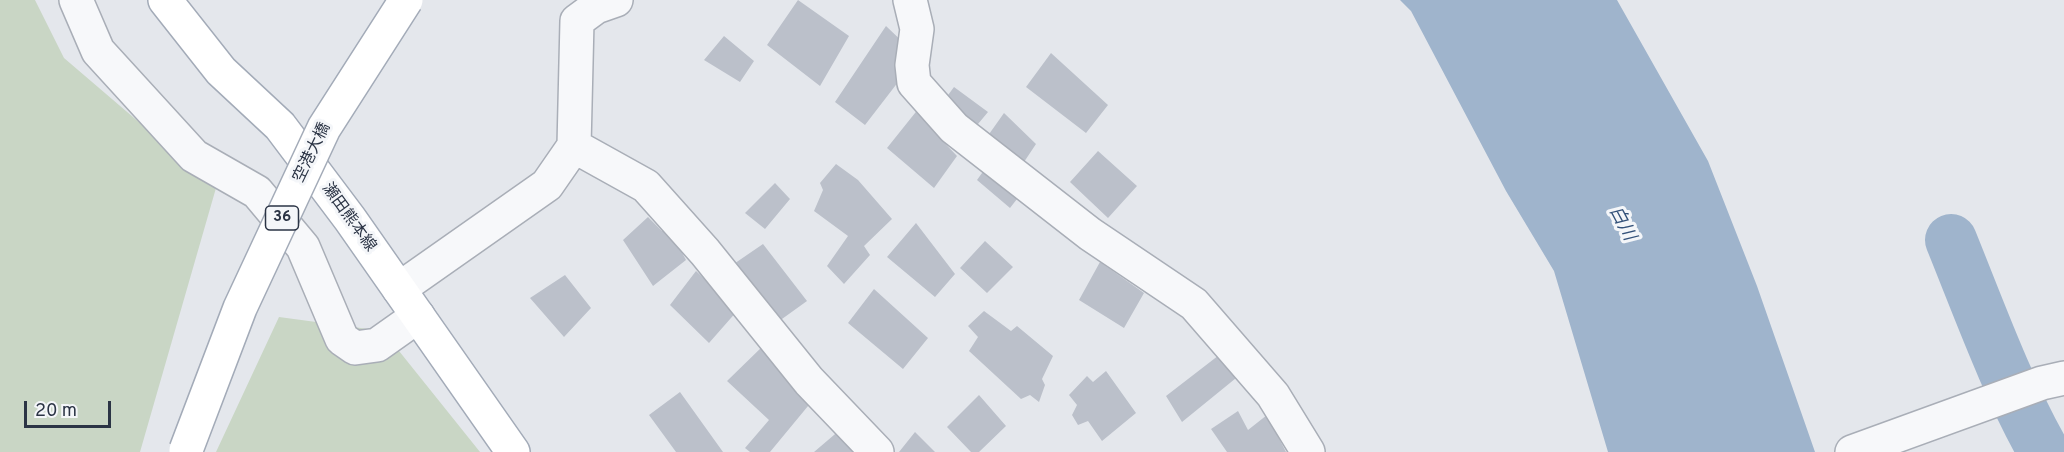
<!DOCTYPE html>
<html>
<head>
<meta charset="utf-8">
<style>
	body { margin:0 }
	#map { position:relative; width:2064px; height:452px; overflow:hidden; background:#e4e7ec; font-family:Overpass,sans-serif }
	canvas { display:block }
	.scale { position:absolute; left:24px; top:401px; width:87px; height:27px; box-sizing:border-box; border:3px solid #2b3445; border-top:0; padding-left:8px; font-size:18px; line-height:21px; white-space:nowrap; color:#2b3445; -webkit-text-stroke:4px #f4f6f9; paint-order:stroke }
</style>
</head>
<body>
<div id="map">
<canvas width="2064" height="452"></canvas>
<div class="scale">20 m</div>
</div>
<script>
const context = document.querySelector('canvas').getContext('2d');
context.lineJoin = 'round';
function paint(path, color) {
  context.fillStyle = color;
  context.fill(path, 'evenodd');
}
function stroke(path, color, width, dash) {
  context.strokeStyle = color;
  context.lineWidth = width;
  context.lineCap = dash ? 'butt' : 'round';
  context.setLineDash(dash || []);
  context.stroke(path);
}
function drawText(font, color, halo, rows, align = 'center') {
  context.font = font + ' Overpass,"Noto Sans JP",sans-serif';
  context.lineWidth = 6;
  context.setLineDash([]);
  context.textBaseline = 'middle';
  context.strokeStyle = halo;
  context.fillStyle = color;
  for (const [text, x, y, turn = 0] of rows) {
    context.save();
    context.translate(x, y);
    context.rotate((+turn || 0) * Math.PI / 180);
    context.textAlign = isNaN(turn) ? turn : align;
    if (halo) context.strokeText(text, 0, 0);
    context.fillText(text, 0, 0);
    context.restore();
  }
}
paint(new Path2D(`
	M0,0H35L64,58L216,188L140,452H0Z
	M279,317L383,331L480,452H216Z`), '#c9d6c5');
paint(new Path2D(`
	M1400,0H1617L1708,161L1757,286L1815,452H1608L1554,271L1506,191L1411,11Z`), '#9fb4cc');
stroke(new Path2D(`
	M1951,240C1979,309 2007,387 2044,452`), '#9fb4cc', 52);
paint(new Path2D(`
	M798,0L849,36L820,86L767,45Z
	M886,26L909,48L902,77L865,125L835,102Z
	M724,36L754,61L740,82L704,60Z
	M1051,53L1108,105L1086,133L1026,87Z
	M954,87L988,112L973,130L940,106Z
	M923,103L941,124L937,135L957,156L934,188L887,148Z
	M1004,113L1036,144L1022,165L987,137Z
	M1098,151L1137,186L1108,218L1070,182Z
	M992,159L1024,190L1010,208L977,180Z
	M836,164L858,180L892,219L864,246L870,255L844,284L827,266L848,236L814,211L823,190L820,183Z
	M775,183L790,199L765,229L745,213Z
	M648,217L662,231L668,226L686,260L653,286L623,240Z
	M916,223L955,274L935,297L887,257Z
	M985,241L1013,267L987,293L960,268Z
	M763,244L807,301L775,324L725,270Z
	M1100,262L1144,293L1124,328L1079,300Z
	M696,271L738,310L709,343L670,305Z
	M565,275L591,308L564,337L530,298Z
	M874,289L928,338L903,369L848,323Z
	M984,311L1011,331L1017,326L1053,356L1042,379L1045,385L1039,402L1030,395L1021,399L969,351L978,337L968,326Z
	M765,344L813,400L770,452H750L745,448L769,420L727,381Z
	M1223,352L1241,374L1182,422L1166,396Z
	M1106,371L1136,413L1102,441L1088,421L1078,425L1072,415L1077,405L1069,395L1087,376L1093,382Z
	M680,392L723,452H676L649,415Z
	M979,395L1006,426L979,452H971L947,427Z
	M1238,411L1248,430L1267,415L1286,452H1227L1211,429Z
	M841,429L863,452H814Z
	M915,432L935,452H899Z`), '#bbc0ca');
const minor = new Path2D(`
	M76,0L98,51L194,156L257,192L303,247L342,339L355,348L377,345L418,316
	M910,0L917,29L912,65L914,83L954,128L1090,234L1194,304L1273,395L1308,452
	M574,146L646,186L705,252L809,381L877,452
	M399,289L547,185L574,146L577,21L596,7L616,0
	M1852,452L2042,383L2064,378`);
const major = new Path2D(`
	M165,0L221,71L280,126L350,219L513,452`);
stroke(minor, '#a9aeb7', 36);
stroke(major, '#a3abb8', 36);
stroke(minor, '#f7f8fa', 33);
stroke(major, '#fff', 33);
const majorBridge = new Path2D(`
	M186,450L240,308L324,128L406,0`);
stroke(majorBridge, '#a3abb8', 36, []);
stroke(majorBridge, '#fff', 33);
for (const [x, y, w] of [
	[282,218,33]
]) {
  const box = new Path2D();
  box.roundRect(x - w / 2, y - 12, w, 24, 4.5);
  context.fillStyle = '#f4f6f9';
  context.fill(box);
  stroke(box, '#2b3445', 1.5);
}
drawText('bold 15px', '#2b3445', null, [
	["36",282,218]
]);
drawText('16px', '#2b3445', '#f4f6f9', [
	["空港大橋",313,153,-64],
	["瀬田熊本線",348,218,54]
]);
drawText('italic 18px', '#34527a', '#f4f6f9', [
	["白川",1621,224,62]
]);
</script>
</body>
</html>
